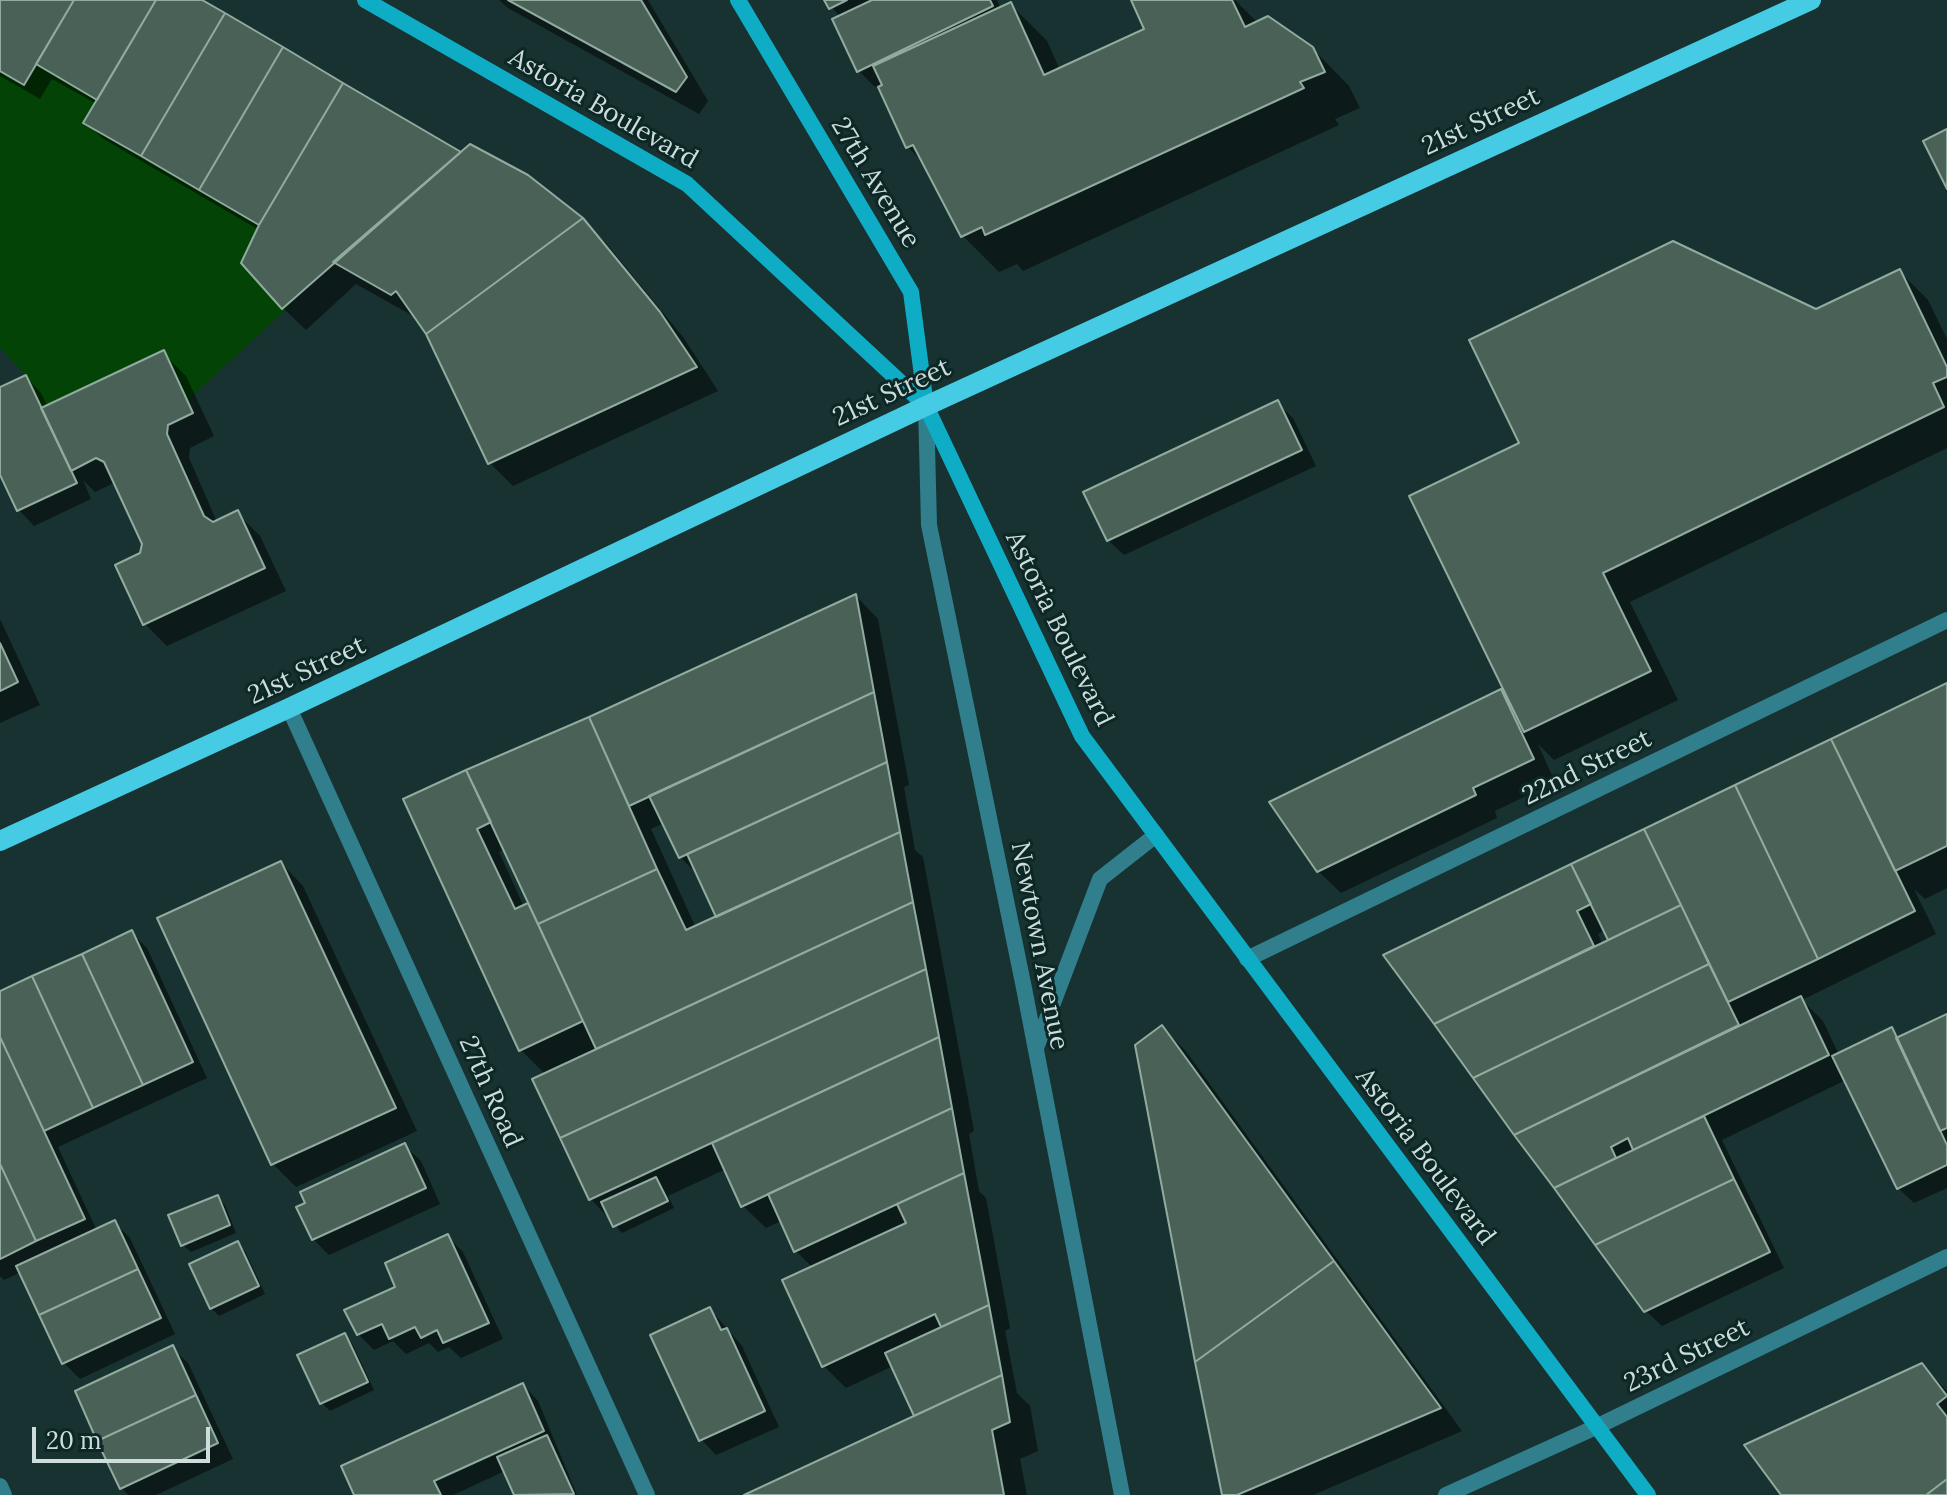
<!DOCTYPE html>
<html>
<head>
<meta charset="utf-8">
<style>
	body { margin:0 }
	#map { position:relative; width:1947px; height:1495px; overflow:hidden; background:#173230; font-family:Lora,serif }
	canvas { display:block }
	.scale { position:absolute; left:32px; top:1427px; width:178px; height:36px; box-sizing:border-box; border:4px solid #cedddc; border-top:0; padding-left:10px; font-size:24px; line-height:28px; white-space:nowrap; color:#cedddc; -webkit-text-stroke:6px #0c2826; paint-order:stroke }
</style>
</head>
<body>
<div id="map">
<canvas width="1947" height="1495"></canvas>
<div class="scale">20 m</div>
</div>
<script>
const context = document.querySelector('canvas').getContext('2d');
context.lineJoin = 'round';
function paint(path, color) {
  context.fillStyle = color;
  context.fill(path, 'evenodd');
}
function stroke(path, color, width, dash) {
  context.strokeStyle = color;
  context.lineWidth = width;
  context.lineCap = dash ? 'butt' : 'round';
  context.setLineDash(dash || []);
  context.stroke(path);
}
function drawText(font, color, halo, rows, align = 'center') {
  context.font = font + ' Lora,serif';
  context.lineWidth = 6;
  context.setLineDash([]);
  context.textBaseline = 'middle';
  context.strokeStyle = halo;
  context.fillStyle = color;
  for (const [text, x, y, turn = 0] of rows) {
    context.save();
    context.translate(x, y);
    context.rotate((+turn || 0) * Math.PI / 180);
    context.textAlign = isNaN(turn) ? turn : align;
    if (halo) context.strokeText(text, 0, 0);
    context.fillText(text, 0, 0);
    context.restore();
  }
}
paint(new Path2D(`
	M36,64L97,100L84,123L259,225L241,263L281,309L293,303L187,401L163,351L41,408L26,375L0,348V71L24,85Z`), '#034406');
paint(new Path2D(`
	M0,0H197L461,154L582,220L606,243L683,337L718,391L513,486L490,463L428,332L415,317L356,284L306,330L283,308L259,230L102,138L86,122L97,104L52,79L40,99L0,76Z
	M499,0H648L708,101L699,114L508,8Z
	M826,0H997L1001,9L1011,5L1047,41L1060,70L1147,30L1133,0H1235L1258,23L1312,48L1349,86L1360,108L1335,119L1339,125L1023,271L1017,264L999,272L963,236L926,166L908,147L881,88L883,83L875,87L859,71L835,20L840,17Z
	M1899,271L1928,300L1947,339V448L1630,602L1678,700L1554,760L1538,744L1555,782L1495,811L1497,818L1341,893L1318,871L1500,692L1510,702L1412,497Z
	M163,353L186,376L214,436L190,448L189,458L217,522L237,513L260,536L286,591L167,646L144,623L141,555L144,544L116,482L95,492L83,480L91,499L34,526L19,510L0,474V389L26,377L41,393L48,407Z
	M1277,403L1293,418L1316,466L1124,555L1108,540Z
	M856,596L878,619L909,785L904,787L915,850L923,857L974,1131L969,1134L979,1191L986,1198L1010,1328L1005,1331L1017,1393L1030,1406L1038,1451L1020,1459L1027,1495H749L918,1416L893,1366L846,1388L823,1365L813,1268L796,1251L781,1221L766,1228L743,1206L726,1169L668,1196L674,1208L622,1233L590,1198L545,1074L521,1050L405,800L590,719ZM664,823L680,857L699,876L719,917L696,928L651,829ZM505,849L531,904L524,907L499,852Z
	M0,619L40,705L0,723Z
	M1947,685V888L1925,899L1914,889L1936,934L1802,1000L1823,1021L1839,1055L1891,1030L1900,1038L1947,1016V1188L1914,1203L1898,1188L1846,1080L1722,1140L1784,1268L1662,1326L1646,1311L1386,955ZM1606,930L1611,941L1603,945L1598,934Z
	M281,863L303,886L417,1131L296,1187L273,1164Z
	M131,932L147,948L207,1078L58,1147L97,1231L115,1223L130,1238L175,1334L80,1379L64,1363L21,1272L4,1280L0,1276V993Z
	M1162,1028L1185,1050L1462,1431L1313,1495H1224Z
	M405,1146L421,1161L440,1204L329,1255L313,1239Z
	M217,1197L225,1205L236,1233L191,1252L183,1245Z
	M447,1236L463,1252L503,1339L461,1358L449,1347L438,1352L429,1343L406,1354L393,1341L374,1350L358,1334L398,1288Z
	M238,1244L245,1251L265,1294L219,1316L211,1308Z
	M710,1309L742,1346L779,1427L716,1455L701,1439Z
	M344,1336L352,1343L374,1390L330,1411L322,1403L300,1356Z
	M172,1348L188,1363L233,1459L156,1495H128L122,1488L77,1392Z
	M1922,1365L1947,1391V1495H1784Z
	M523,1385L538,1401L577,1495H516L505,1471L453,1495H357Z`), '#0007');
const building = new Path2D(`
	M0,0H74L24,85L0,71Z
	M74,0H156L97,100L36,64Z
	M156,0H202L225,13L141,156L83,123Z
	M508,0H641L687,77L676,92Z
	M824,0H847L829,9Z
	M872,0H990L993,6L857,72L832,19Z
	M1131,0H1232L1245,27L1268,16L1313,47L1325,72L1300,82L1304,88L985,235L982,227L961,237L913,145L906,148L878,87L882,85L873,66L1011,2L1044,75L1144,29Z
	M225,13L283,47L199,190L141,156Z
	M283,47L343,83L259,225L199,190Z
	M343,83L461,152L282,309L241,263L259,225Z
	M1947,129V189L1923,141Z
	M470,144L528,175L583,218L426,334L396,291L391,295L333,262Z
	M583,218L660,312L697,367L488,464L426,334Z
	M1673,241L1816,309L1900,269L1947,367V377L1933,383L1944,407L1603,573L1651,671L1524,732L1409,496L1519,443L1469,340Z
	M164,350L193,413L168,425L167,434L204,516L213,522L238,510L265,568L143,625L115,565L140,553L142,544L104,462L96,458L71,471L41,408Z
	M26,375L77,483L17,511L0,475V387Z
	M1278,400L1302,450L1107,541L1083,492Z
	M856,594L874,692L629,806L589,717Z
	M0,643L18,682L0,691Z
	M1947,683V846L1895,871L1831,739Z
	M1501,689L1534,759L1473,788L1476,795L1317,872L1269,802Z
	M874,692L887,762L679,858L649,796Z
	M589,717L657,869L538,924L466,770Z
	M1831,739L1915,911L1818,959L1735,785Z
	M887,762L900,832L716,917L687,854Z
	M466,770L491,822L477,829L515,909L528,903L583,1021L519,1051L403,799Z
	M1735,785L1818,959L1728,1002L1644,829Z
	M1644,829L1681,905L1608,940L1571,864Z
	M900,832L913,902L596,1049L538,924L657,869L686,930Z
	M281,861L396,1108L271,1165L157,918Z
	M1571,864L1591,904L1577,911L1594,946L1434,1024L1383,955Z
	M913,902L926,969L560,1138L532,1079Z
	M1681,905L1709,964L1473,1078L1434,1024Z
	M132,930L193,1062L143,1085L82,954Z
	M82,954L143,1085L93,1108L32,976Z
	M1709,964L1739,1025L1514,1135L1473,1078Z
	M926,969L939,1037L589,1200L560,1138Z
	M32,976L93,1108L44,1131L0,1037V991Z
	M1801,996L1829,1055L1633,1150L1628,1138L1611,1147L1616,1158L1554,1188L1514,1135Z
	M1947,1014V1128L1940,1131L1896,1038Z
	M1162,1025L1334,1261L1195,1362L1135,1045Z
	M1892,1027L1947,1145V1165L1897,1189L1832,1056Z
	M0,1037L85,1219L36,1241L0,1164Z
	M939,1037L952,1108L741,1207L712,1143Z
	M952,1108L964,1173L794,1252L768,1194Z
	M1704,1116L1734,1179L1595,1245L1554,1188Z
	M405,1143L426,1188L312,1240L296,1207L305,1203L300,1192Z
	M0,1164L36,1241L0,1259Z
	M964,1173L989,1305L941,1327L935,1314L822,1367L782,1280L906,1223L897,1204Z
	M656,1177L668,1201L613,1227L601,1202Z
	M1734,1179L1770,1252L1644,1312L1595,1245Z
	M218,1195L230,1225L181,1246L168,1215Z
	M115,1220L138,1269L39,1315L16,1266Z
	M448,1234L489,1323L443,1343L437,1330L421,1338L415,1327L389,1339L382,1324L357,1335L344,1310L395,1287L385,1263Z
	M238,1241L259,1286L210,1309L189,1264Z
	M1334,1261L1441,1408L1237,1495H1222L1195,1362Z
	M138,1269L161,1318L62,1364L39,1315Z
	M989,1305L1002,1375L914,1416L885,1353Z
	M710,1307L721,1330L727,1328L765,1411L699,1441L650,1335Z
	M345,1333L368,1382L320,1404L297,1355Z
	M173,1345L196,1395L97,1441L75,1391Z
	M1922,1363L1947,1396L1937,1404L1947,1417V1479L1926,1495H1781L1744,1445Z
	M1002,1375L1010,1422L992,1430L1004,1495H744Z
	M523,1383L544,1431L434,1481L441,1495H354L341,1466Z
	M196,1395L218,1443L120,1489L97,1441Z
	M547,1435L574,1494L514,1495L497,1457Z
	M1947,1479V1495H1926Z`);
paint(building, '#496156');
stroke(building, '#91ab9f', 2);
stroke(new Path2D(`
	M926,406L929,525L1024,988L1122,1495
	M289,708L647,1495
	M1247,959L1947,620
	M1036,1048L1100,879L1156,835
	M0,1486L4,1495
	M1446,1495L1596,1427L1947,1257`), '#317e8d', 16);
stroke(new Path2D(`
	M365,0L687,184L926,406L1082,736L1648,1495
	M738,0L911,292L926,406`), '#0eacc5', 16);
stroke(new Path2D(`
	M0,841L289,708L926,406L1811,0`), '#46cbe5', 20);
drawText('26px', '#cedddc', '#0c2826', [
	["Astoria Boulevard",603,109,30],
	["21st Street",1481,122,-25],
	["27th Avenue",875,183,59],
	["21st Street",892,393,-25],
	["Astoria Boulevard",1059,629,64],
	["21st Street",307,671,-25],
	["22nd Street",1587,768,-26],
	["Newtown Avenue",1039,946,79],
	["27th Road",490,1092,66],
	["Astoria Boulevard",1425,1157,53],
	["23rd Street",1687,1356,-26]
]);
</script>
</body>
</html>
